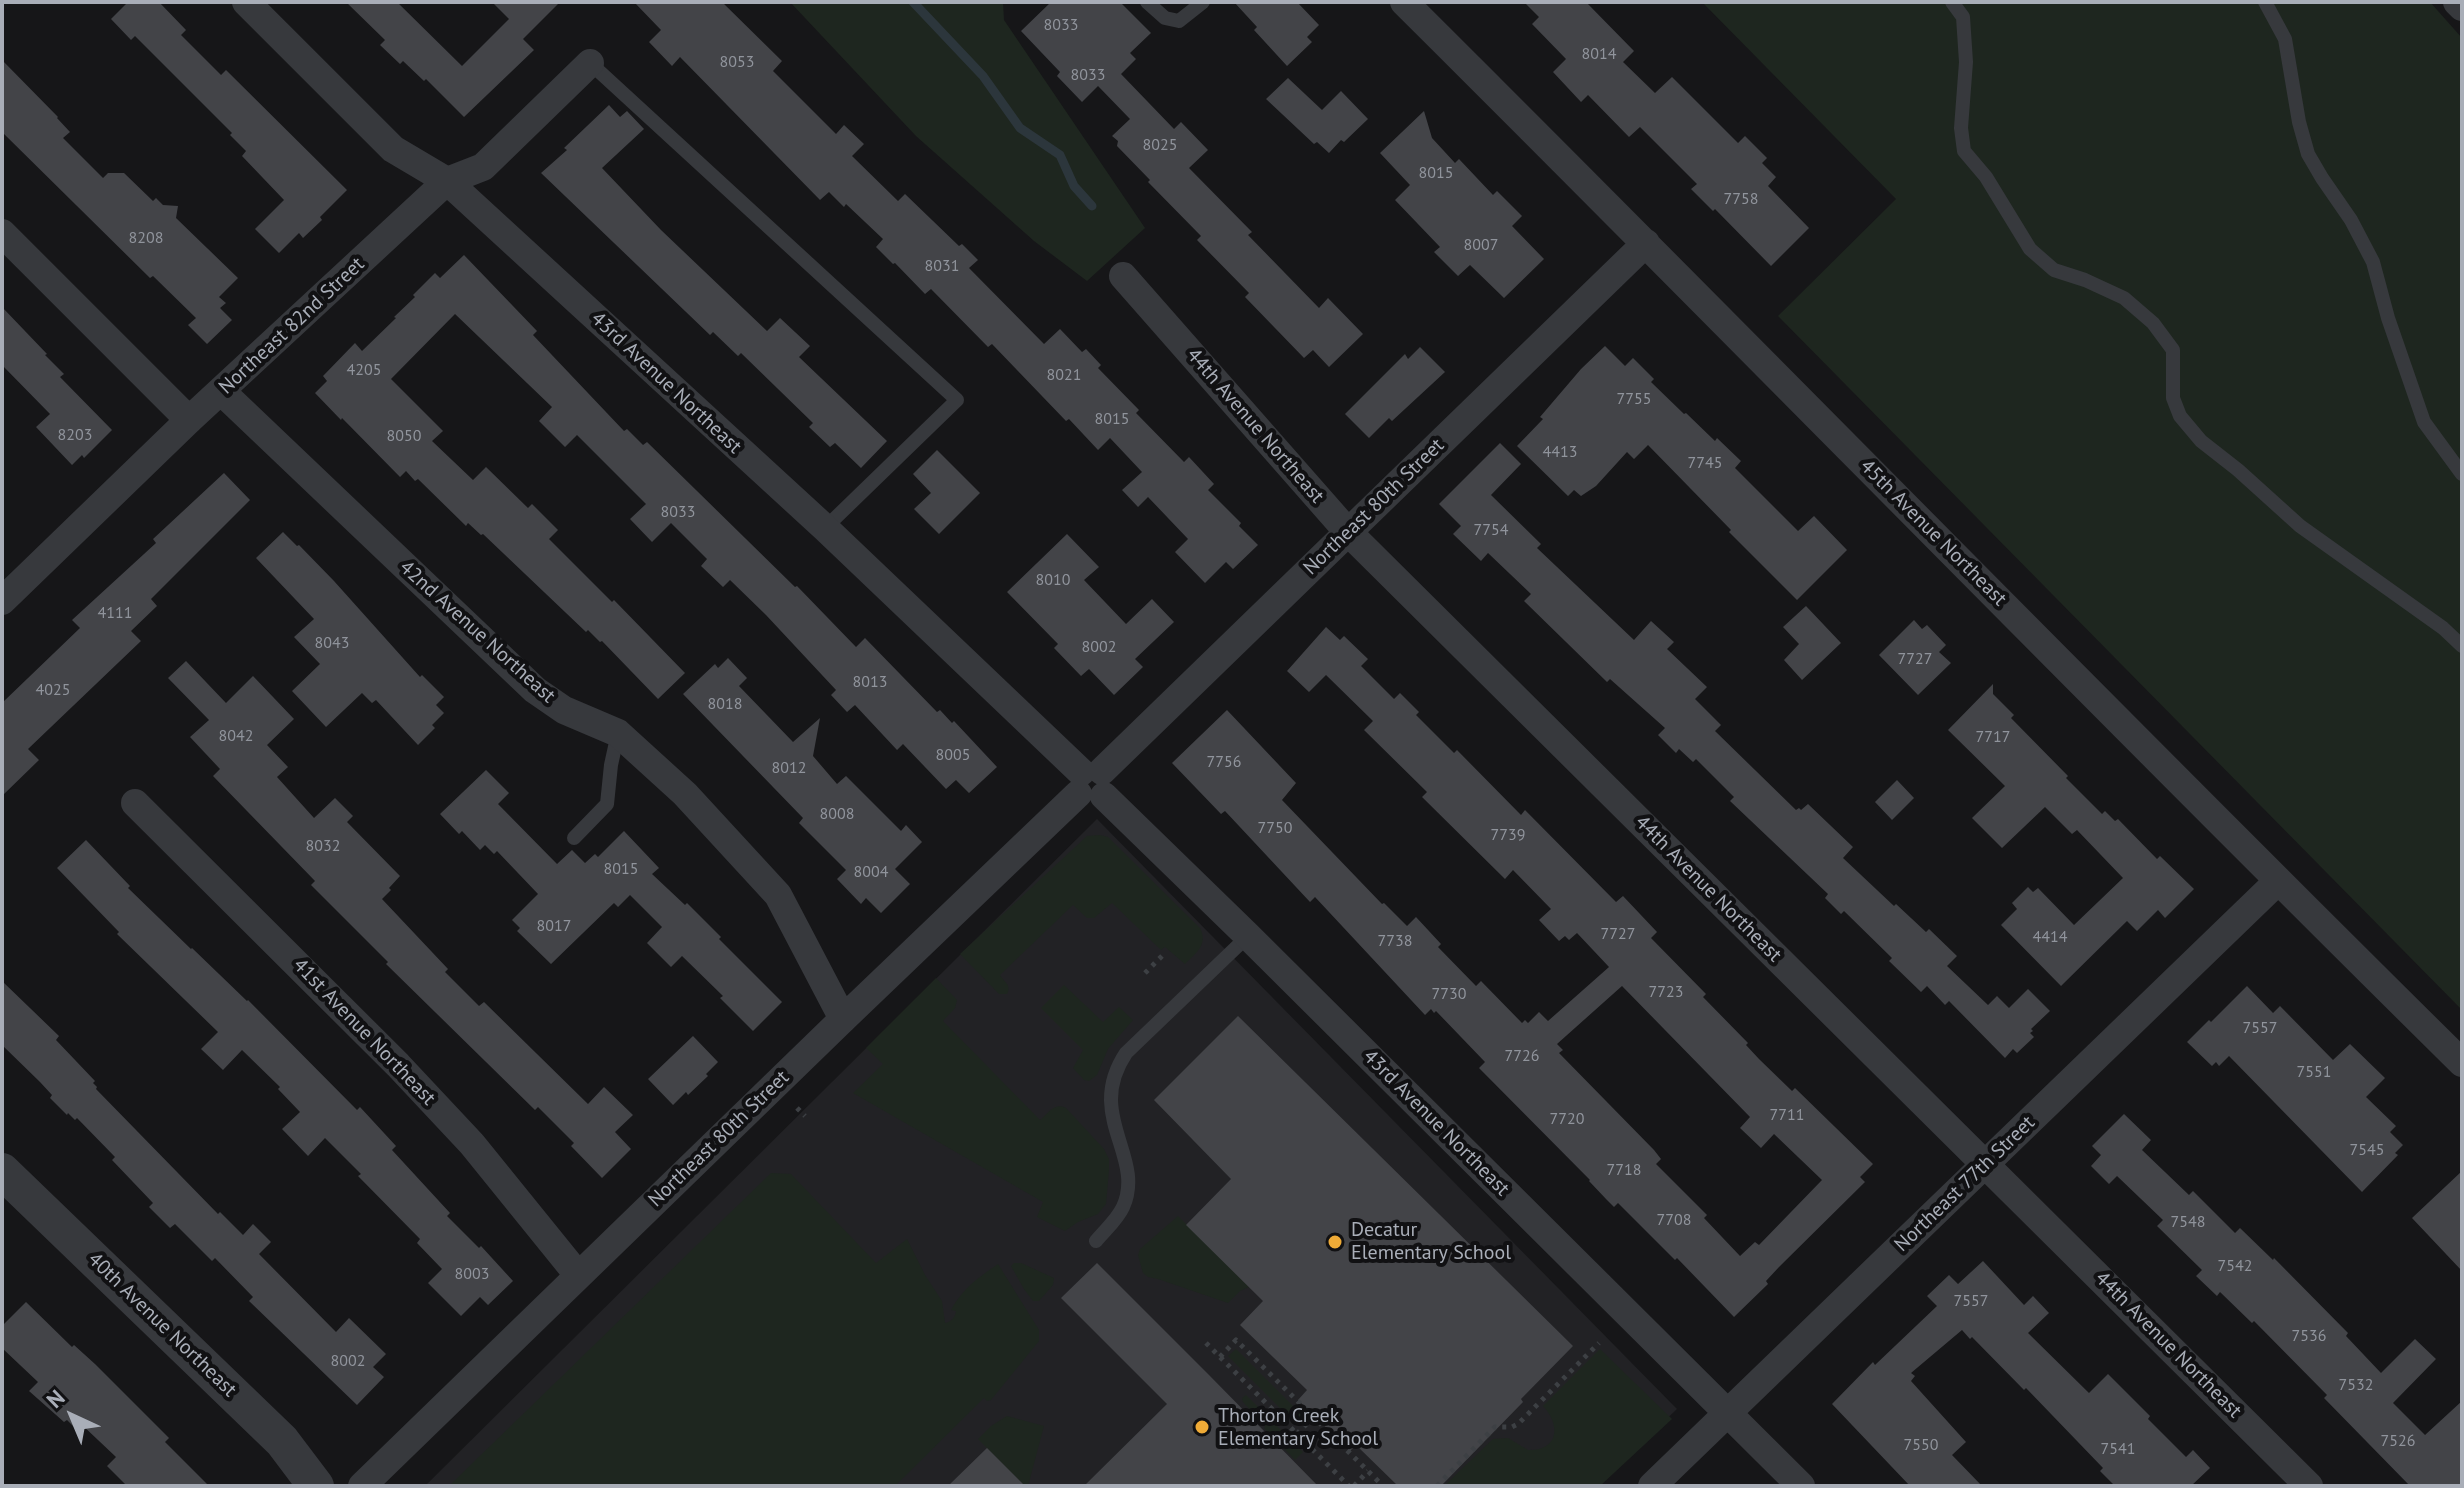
<!DOCTYPE html>
<html>
<head>
<meta charset="utf-8">
<style>
	body { margin:0 }
	#map { position:relative; width:2464px; height:1488px; overflow:hidden; background:#161618; font-family:"PT Sans",sans-serif }
	canvas { display:block }
	.frame { position:absolute; inset:0; border:4px solid #a9aeb8; pointer-events:none }
	.north { position:absolute; left:32px; top:1376px; width:80px; height:80px; -webkit-text-stroke:6px #111113; paint-order:stroke; rotate:316deg; font-size:22px; font-weight:700; line-height:32px; text-align:center; color:#a9aeb8 }
	.north::after { content:''; display:block; margin:auto; width:28px; height:36px; background:#a9aeb8; clip-path:polygon(50% 0,100% 100%,50% 72%,0 100%) }
</style>
</head>
<body>
<div id="map">
<canvas width="2464" height="1488"></canvas>
<div class="frame"></div>
<div class="north">N</div>
</div>
<script>
const context = document.querySelector('canvas').getContext('2d');
context.lineJoin = 'round';
function paint(path, color) {
  context.fillStyle = color;
  context.fill(path, 'evenodd');
}
function stroke(path, color, width, dash) {
  context.strokeStyle = color;
  context.lineWidth = width;
  context.lineCap = dash ? 'butt' : 'round';
  context.setLineDash(dash || []);
  context.stroke(path);
}
function drawText(font, color, halo, rows, align = 'center') {
  context.font = font + ' "PT Sans",sans-serif';
  context.lineWidth = 8;
  context.setLineDash([]);
  context.textBaseline = 'middle';
  context.strokeStyle = halo;
  context.fillStyle = color;
  for (const [text, x, y, turn = 0] of rows) {
    context.save();
    context.translate(x, y);
    context.rotate((+turn || 0) * Math.PI / 180);
    context.textAlign = isNaN(turn) ? turn : align;
    if (halo) context.strokeText(text, 0, 0);
    context.fillText(text, 0, 0);
    context.restore();
  }
}
paint(new Path2D(`
	M1097,819L1677,1409L1596,1486H425Z`), '#222225');
paint(new Path2D(`
	M790,2H1003L1004,20L1145,228L1087,281L1034,241L916,136Z
	M1702,2H2430L2462,38V1010L1778,316L1896,199Z
	M1100,835L1108,837L1200,928C1208,945 1197,952 1185,964L1165,947L1161,950L1112,903L1094,918H1087L1073,905L1000,975C1004,982 1012,985 1007,994H999L960,954L1087,836Z
	M936,978L957,1000L955,1008L943,1021L1040,1120C1048,1114 1054,1102 1066,1108L1104,1149L1109,1159V1170L1106,1204L1098,1214L1078,1222L1065,1231L1037,1217L1043,1202L853,1093L883,1064L866,1048Z
	M1064,985L1103,1022L1119,1007L1133,1020L1108,1049L1097,1075L1089,1081L1084,1080L1073,1068L1083,1050L1041,1008Z
	M771,1173L791,1174L876,1263L907,1239L925,1275L942,1301L945,1323C951,1322 955,1318 956,1311L951,1310C964,1287 977,1279 998,1264L1039,1330V1341L991,1400L987,1401L984,1398L895,1486H449Z
	M1178,1216L1249,1287L1240,1291L1228,1303L1158,1279L1148,1277L1143,1273L1138,1255L1140,1249Z
	M1014,1263H1021L1054,1278L1053,1285L1039,1301H1033L1024,1289L1011,1266Z
	M1236,1349L1305,1418L1299,1424L1295,1423L1228,1356Z
	M1600,1349L1672,1419L1600,1486H1444L1493,1439L1508,1438L1528,1450C1559,1451 1561,1425 1543,1406Z
	M1246,1395L1303,1452L1295,1460L1264,1428L1265,1426L1243,1402L1242,1398Z
	M1007,1416L1044,1426L1028,1486H1025L978,1439L991,1426Z`), '#1e261f');
stroke(new Path2D(`
	M913,2L983,76L1020,128L1060,155L1074,186L1092,206`), '#2c363c', 9);
paint(new Path2D(`
	M128,2H159L186,30L181,35L221,75L226,70L347,190L320,217L322,220L303,238L299,233L279,253L255,229L284,200L242,156L246,151L230,135L232,133L135,36L131,40L111,19Z
	M346,2H397L462,66L509,19L492,2H560L523,39L534,50L464,117L426,79L424,81L403,61L400,64L380,45L385,40Z
	M634,2H722L782,61L773,71L836,134L844,125L864,144L852,156L898,201L905,194L959,246L962,244L978,260L969,268L1044,344L1060,329L1082,352L1086,349L1101,365L1098,368L1139,410L1136,413L1184,462L1189,457L1214,484L1208,490L1241,523L1239,526L1258,545L1233,569L1226,562L1205,583L1175,552L1188,539L1148,497L1138,507L1122,490L1142,472L1110,438L1098,450L1069,419L1066,421L992,344L988,347L931,289L925,294L895,263L893,264L876,247L883,239L846,204L844,207L829,192L820,200L680,57L672,66L649,42L661,30Z
	M1051,2H1120L1151,33L1130,53L1136,59L1121,74L1174,129L1181,122L1208,150L1189,168L1252,232L1248,235L1319,308L1328,298L1363,334L1329,367L1313,350L1304,358L1245,297L1249,293L1197,240L1201,236L1148,182L1150,180L1117,146L1118,141L1112,136L1130,119L1098,86L1082,102L1057,76L1060,72L1021,31Z
	M1234,2H1297L1319,25L1307,37L1312,42L1287,66L1254,30L1257,27Z
	M1524,2H1586L1634,51L1623,62L1655,93L1672,77L1738,143L1745,136L1767,158L1762,163L1776,177L1768,186L1809,228L1771,266L1715,209L1713,211L1691,189L1697,184L1640,127L1629,137L1588,95L1581,102L1553,72L1566,59L1532,24L1539,17Z
	M2,60L58,117L57,118L70,132L63,138L103,178L108,173H124L153,201L156,198L163,205L178,206L176,218L238,278L219,297L226,303L220,308L232,320L207,344L188,325L196,318L153,276L150,278L2,132Z
	M1288,78L1322,110L1341,91L1368,119L1344,142L1341,140L1329,153L1317,142L1314,144L1266,99Z
	M609,105L620,117L627,111L644,129L602,168L661,230L767,331L780,318L810,346L799,357L887,441L861,468L835,443L830,447L809,427L813,423L741,353L738,356L713,332L710,335L541,173L567,150L564,148Z
	M1424,111L1432,138L1455,163L1459,159L1493,195L1497,191L1522,216L1512,226L1544,259L1504,298L1470,265L1458,276L1434,252L1440,247L1395,200L1410,185L1380,153Z
	M464,255L537,331L533,335L624,431L627,429L643,445L647,442L795,587L797,586L856,647L865,638L937,712L940,710L952,723L954,721L997,767L969,793L956,780L946,789L903,744L897,750L855,705L847,712L831,695L836,690L766,615L730,580L723,587L701,566L707,559L671,523L652,542L630,519L646,504L577,435L565,447L539,421L552,407L455,314L391,379L443,431L432,441L473,480L486,467L528,508L532,504L558,530L549,539L612,602L614,600L685,673L658,699L602,641L600,642L588,630L586,632L483,534L481,535L468,523L466,526L418,479L415,481L406,471L400,477L342,418L341,420L315,393L327,381L323,376L355,343L362,351L396,318L394,317L415,297L413,295L435,273L440,278Z
	M2,307L47,354L45,355L64,374L60,377L112,430L84,458L82,455L72,465L36,427L50,414L2,365Z
	M1605,346L1625,366L1633,358L1654,379L1651,382L1684,414L1686,413L1715,441L1717,438L1741,461L1735,468L1798,531L1814,516L1847,550L1797,600L1729,532L1731,530L1648,445L1634,459L1627,452L1596,486L1581,496L1574,490L1568,496L1517,446L1543,419L1540,417L1581,369Z
	M1420,347L1445,372L1392,421L1389,418L1369,438L1345,414L1405,354L1408,359Z
	M1500,443L1521,464L1491,495L1541,544L1537,548L1634,640L1651,621L1674,642L1667,649L1707,687L1695,699L1721,725L1715,731L1796,810L1799,808L1801,810L1808,804L1853,847L1843,858L1894,906L1896,904L1926,932L1929,929L1957,956L1947,966L1988,1005L1997,996L2009,1008L2028,989L2050,1011L2031,1029L2033,1031L2030,1033L2034,1037L2017,1053L2013,1049L2005,1058L1949,1001L1945,1005L1927,986L1921,992L1889,961L1892,958L1844,911L1841,914L1825,898L1828,894L1730,801L1734,797L1696,759L1693,762L1679,749L1676,753L1658,735L1665,728L1610,679L1607,682L1524,601L1531,594L1488,553L1481,561L1453,534L1461,526L1439,504Z
	M937,450L980,493L939,534L914,509L931,493L913,474Z
	M224,473L250,500L151,599L157,606L131,631L141,641L28,749L39,760L2,796V703L80,628L72,620L156,543L153,539Z
	M283,532L297,546L299,545L334,581L420,677L422,675L444,697L436,705L444,713L432,725L435,728L418,745L376,700L372,703L362,693L326,727L292,691L320,664L294,637L314,619L256,558Z
	M1067,534L1099,567L1084,580L1126,624L1152,599L1174,622L1135,659L1143,667L1114,695L1089,669L1081,676L1054,648L1058,644L1007,592Z
	M1806,606L1841,643L1802,680L1784,660L1799,644L1783,627Z
	M1914,620L1922,629L1927,625L1946,645L1939,652L1951,663L1918,695L1879,655Z
	M1326,627L1340,640L1344,636L1368,659L1361,666L1394,699L1400,693L1419,712L1416,715L1454,753L1457,750L1521,815L1525,810L1616,902L1623,896L1657,932L1651,938L1706,994L1703,997L1748,1043L1746,1045L1759,1059L1792,1091L1795,1088L1873,1164L1860,1177L1865,1182L1779,1267L1766,1281L1768,1284L1734,1317L1677,1258L1675,1260L1618,1203L1614,1207L1606,1199L1589,1181L1590,1180L1479,1068L1485,1062L1436,1011L1434,1013L1431,1009L1425,1015L1315,897L1310,902L1225,811L1221,814L1172,763L1227,710L1296,783L1282,800L1382,904L1384,903L1407,926L1416,917L1441,944L1438,947L1476,986L1481,981L1522,1023L1525,1020L1528,1023L1539,1012L1548,1021L1609,967L1577,933L1569,940L1565,936L1559,941L1539,920L1551,909L1513,870L1505,879L1422,797L1427,792L1364,730L1373,721L1326,675L1309,692L1287,671ZM1622,986L1750,1117L1740,1128L1761,1148L1774,1134L1822,1180L1759,1245L1755,1242L1740,1256L1704,1218L1707,1215L1656,1164L1661,1159L1654,1150L1559,1053L1563,1050L1557,1044Z
	M728,658L747,678L739,686L793,742L820,718L813,756L837,784L846,776L901,831L906,825L922,842L895,869L910,884L881,913L866,898L861,904L837,879L846,870L799,823L803,818L683,694L715,664L718,668Z
	M186,661L226,703L253,676L294,719L267,745L288,767L277,777L314,818L335,798L353,816L347,822L400,876L389,888L391,890L382,899L448,969L445,972L479,1006L484,1002L588,1104L604,1087L633,1115L615,1132L631,1149L602,1178L571,1146L574,1143L538,1107L535,1110L386,964L388,962L311,885L315,881L213,776L220,769L190,737L209,720L168,678Z
	M1993,684V694L2014,715L2011,718L2068,776L2066,778L2102,814L2105,811L2115,821L2118,819L2157,859L2160,856L2194,889L2165,918L2158,910L2137,931L2127,921L2061,986L2001,925L2017,909L2012,903L2028,887L2033,892L2038,888L2074,925L2123,878L2077,830L2072,834L2045,807L2002,848L1972,818L2005,786L1948,730Z
	M486,770L509,793L498,804L557,864L572,850L585,863L595,854L598,857L624,831L659,868L652,874L685,905L687,903L721,937L719,939L782,1002L753,1031L720,998L723,996L682,956L671,967L647,943L662,927L630,895L618,907L614,903L551,964L517,931L520,928L512,920L538,894L497,851L494,854L485,845L480,850L462,831L459,834L440,814Z
	M1897,780L1914,798L1892,820L1875,802Z
	M86,840L130,886L128,888L191,949L192,948L247,1001L248,1000L357,1110L360,1107L396,1146L392,1150L450,1213L447,1216L479,1248L481,1246L513,1281L488,1305L480,1297L461,1316L428,1283L442,1269L417,1243L420,1239L358,1176L361,1174L325,1138L308,1156L282,1129L300,1112L278,1089L280,1087L242,1050L223,1070L201,1049L218,1032L117,934L119,932L57,868Z
	M2,981L59,1036L56,1040L95,1081L93,1083L97,1087L96,1089L218,1214L220,1212L243,1235L253,1224L271,1242L259,1254L336,1332L349,1318L386,1354L373,1367L384,1377L357,1405L249,1301L253,1297L215,1258L212,1261L175,1224L170,1228L149,1207L153,1203L112,1160L115,1157L77,1118L75,1120L68,1113L67,1115L50,1098L52,1095L40,1082L2,1045Z
	M2247,986L2273,1013L2280,1006L2333,1060L2350,1044L2385,1078L2366,1097L2396,1126L2390,1132L2403,1145L2395,1153L2398,1155L2362,1192L2229,1056L2219,1066L2216,1062L2212,1066L2187,1042L2209,1020L2211,1022Z
	M1238,1016L1573,1346L1521,1399L1523,1402L1441,1486H1398L1356,1445L1350,1451L1298,1400L1307,1390L1240,1325L1263,1301L1186,1225L1231,1179L1154,1100Z
	M693,1036L718,1062L706,1074L708,1076L688,1095L686,1092L673,1105L648,1079Z
	M2124,1114L2151,1140L2142,1150L2189,1195L2193,1191L2235,1233L2240,1228L2273,1260L2274,1258L2348,1333L2346,1336L2381,1373L2415,1339L2436,1359L2393,1403L2425,1435L2462,1401V1486H2410L2324,1398L2327,1395L2254,1321L2252,1323L2220,1292L2217,1296L2196,1276L2202,1270L2157,1226L2163,1220L2117,1176L2109,1184L2091,1166L2101,1155L2092,1146Z
	M2462,1171V1271L2412,1218Z
	M1983,1261L2024,1305L2033,1296L2049,1313L2028,1333L2089,1393L2108,1374L2150,1416L2148,1419L2186,1457L2193,1450L2210,1468L2191,1486H2115L2100,1471L2103,1468L2026,1388L2024,1390L1972,1337L1970,1339L1962,1330L1911,1373L1915,1376L1911,1381L1966,1442L1952,1455L1982,1486H1910L1832,1404L1873,1362L1875,1365L1937,1306L1927,1296L1949,1275L1958,1284Z
	M1097,1263L1210,1376L1318,1486H1084L1167,1404L1061,1298Z
	M26,1302L72,1347L74,1345L95,1364L169,1438L165,1442L209,1486H127L107,1466L116,1457L80,1423L75,1428L67,1420L64,1422L29,1391L38,1382L2,1348V1326Z
	M987,1448L1025,1486H948Z`), '#434448');
stroke(new Path2D(`
	M1145,973L1163,955
	M797,1108L805,1116
	M1206,1343L1349,1486
	M1220,1357L1236,1340L1383,1486
	M1297,1434L1313,1417
	M1354,1486L1368,1471
	M1437,1486L1495,1427H1512L1518,1424L1599,1343`), '#3d4044', 5, [4, 6]);
stroke(new Path2D(`
	M1147,2L1165,18L1179,21L1203,2
	M1952,2L1963,17L1966,62L1961,128L1964,151L1986,177L2030,249L2054,270L2085,280L2124,298L2153,323L2173,350V398L2180,416L2201,441L2238,470L2300,526L2443,628L2462,646
	M2265,2L2285,39L2299,122L2308,154L2322,178L2351,220L2373,262L2388,318L2424,422L2462,474
	M590,63L957,400L825,528
	M574,838L607,804L611,765L618,733
	M1096,1241C1105,1230 1117,1220 1123,1207C1146,1156 1084,1116 1126,1053L1248,936`), '#37393d', 14);
stroke(new Path2D(`
	M246,2L393,149L447,181L825,528L1081,772
	M1404,2C1758,354 2106,712 2462,1063
	M2457,2L2462,7
	M2,233L189,420
	M1123,276L1348,532L2309,1486
	M221,391L535,690L564,710L618,733L685,794L778,895L843,1019
	M2,601L189,420L447,181L483,167L590,63
	M1102,771L1646,243
	M1104,796L1248,936L1801,1486
	M135,803L398,1065L472,1144L578,1275
	M362,1486L843,1019L1078,794
	M1652,1486L2278,881`), '#37393d', 28);
stroke(new Path2D(`
	M2,1171L282,1441L316,1486`), '#37393d', 36);
for (const [x, y, r, color] of [
	[1335,1242,8,"#efab37"],
	[1202,1427,8,"#efab37"]
]) {
  const dot = new Path2D();
  dot.arc(x, y, r, 0, 2 * Math.PI);
  context.fillStyle = color;
  context.fill(dot);
  stroke(dot, '#111113', 3);
}
drawText('16px', '#90949c', null, [
	["8033",1061,25],
	["8014",1599,54],
	["8053",737,62],
	["8033",1088,75],
	["8025",1160,145],
	["8015",1436,173],
	["7758",1741,199],
	["8208",146,238],
	["8007",1481,245],
	["8031",942,266],
	["4205",364,370],
	["8021",1064,375],
	["7755",1634,399],
	["8015",1112,419],
	["8203",75,435],
	["8050",404,436],
	["4413",1560,452],
	["7745",1705,463],
	["8033",678,512],
	["7754",1491,530],
	["8010",1053,580],
	["4111",115,613],
	["8043",332,643],
	["8002",1099,647],
	["7727",1915,659],
	["8013",870,682],
	["4025",53,690],
	["8018",725,704],
	["8042",236,736],
	["7717",1993,737],
	["8005",953,755],
	["7756",1224,762],
	["8012",789,768],
	["8008",837,814],
	["7750",1275,828],
	["7739",1508,835],
	["8032",323,846],
	["8015",621,869],
	["8004",871,872],
	["8017",554,926],
	["7727",1618,934],
	["4414",2050,937],
	["7738",1395,941],
	["7723",1666,992],
	["7730",1449,994],
	["7557",2260,1028],
	["7726",1522,1056],
	["7551",2314,1072],
	["7711",1787,1115],
	["7720",1567,1119],
	["7545",2367,1150],
	["7718",1624,1170],
	["7708",1674,1220],
	["7548",2188,1222],
	["7542",2235,1266],
	["8003",472,1274],
	["7557",1971,1301],
	["7536",2309,1336],
	["8002",348,1361],
	["7532",2356,1385],
	["7526",2398,1441],
	["7550",1921,1445],
	["7541",2118,1449]
]);
drawText('20px', '#a9aeb8', '#111113', [
	["Northeast 82nd Street",292,326,-43],
	["43rd Avenue Northeast",666,383,43],
	["44th Avenue Northeast",1255,426,49],
	["Northeast 80th Street",1374,507,-44],
	["45th Avenue Northeast",1933,533,45],
	["42nd Avenue Northeast",477,632,42],
	["44th Avenue Northeast",1708,889,45],
	["41st Avenue Northeast",364,1032,46],
	["43rd Avenue Northeast",1436,1123,45],
	["Northeast 80th Street",719,1139,-44],
	["Northeast 77th Street",1965,1184,-44],
	["40th Avenue Northeast",162,1325,44],
	["44th Avenue Northeast",2168,1345,45]
]);
drawText('20px', '#a9aeb8', '#111113', [
	["Decatur",1351,1230],
	["Elementary School",1351,1253],
	["Thorton Creek",1218,1416],
	["Elementary School",1218,1439]
], 'left');
</script>
</body>
</html>
